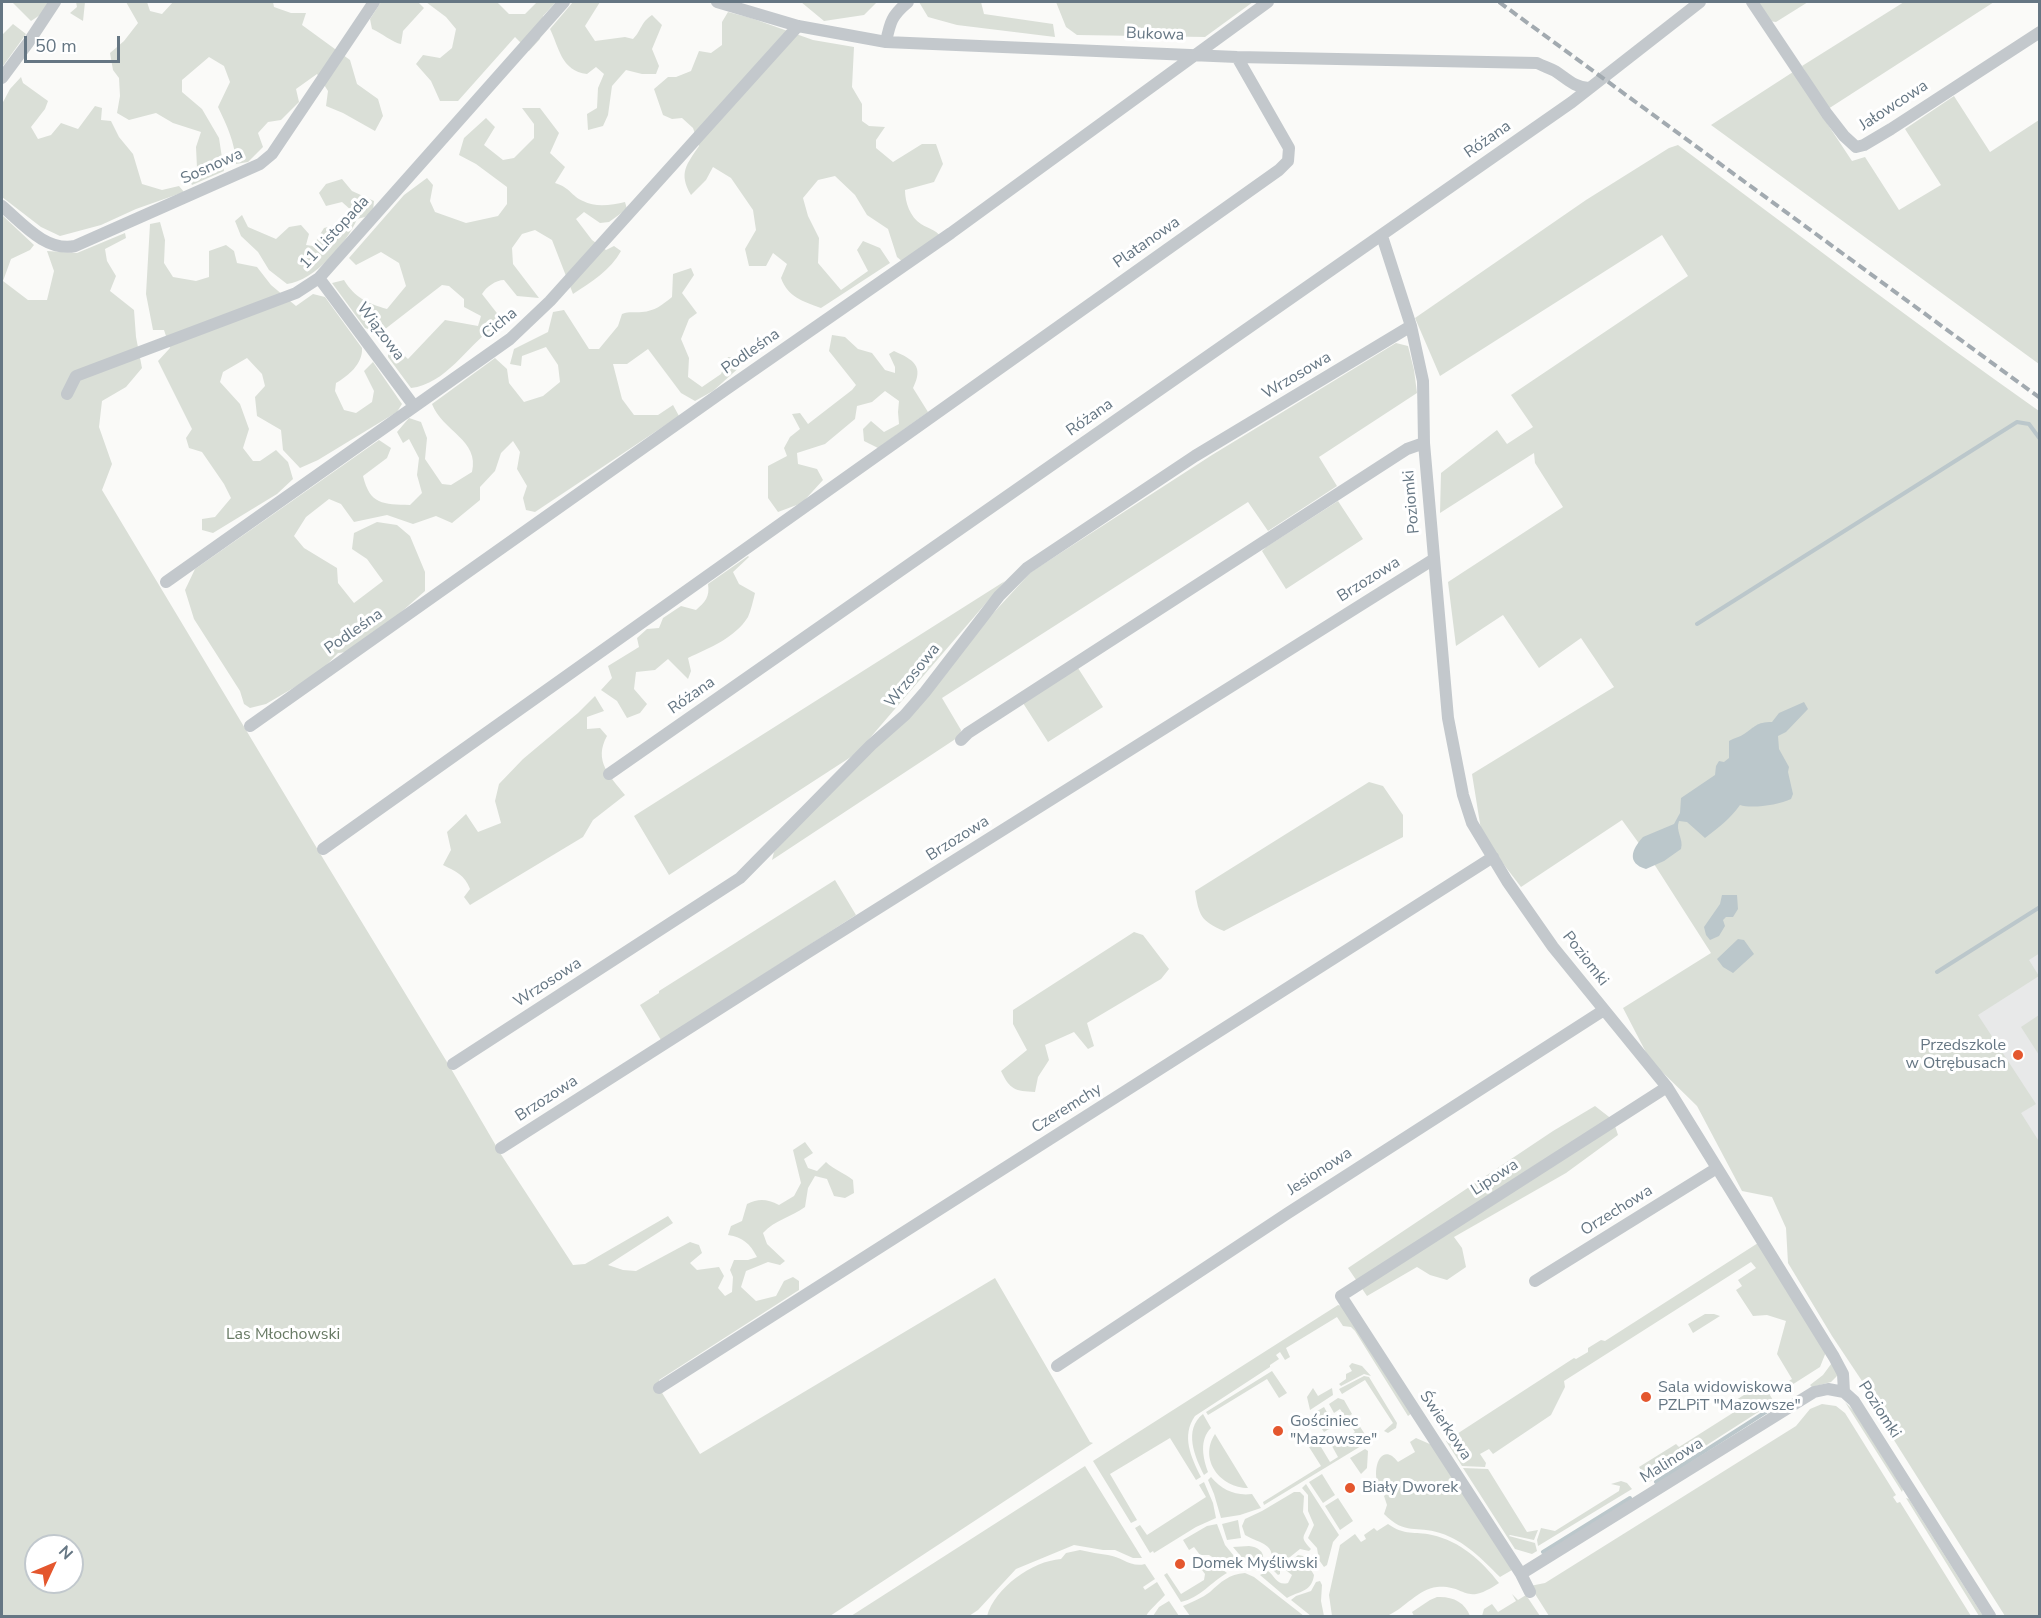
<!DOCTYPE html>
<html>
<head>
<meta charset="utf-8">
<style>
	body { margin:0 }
	#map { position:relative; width:2041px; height:1618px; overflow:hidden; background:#fafaf8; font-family:"Nunito Sans",sans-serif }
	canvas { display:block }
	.frame { position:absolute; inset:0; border:3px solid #657683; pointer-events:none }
	.north { position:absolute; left:24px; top:1534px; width:60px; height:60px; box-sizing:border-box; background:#fff; border:2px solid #c1c8cd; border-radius:50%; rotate:46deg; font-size:16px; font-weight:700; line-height:24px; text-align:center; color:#657683 }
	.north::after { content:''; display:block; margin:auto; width:21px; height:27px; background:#e4572e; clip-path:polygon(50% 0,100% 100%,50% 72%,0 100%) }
	.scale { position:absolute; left:24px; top:36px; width:96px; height:27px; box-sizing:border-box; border:3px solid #657683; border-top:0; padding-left:8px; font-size:18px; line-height:21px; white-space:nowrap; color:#657683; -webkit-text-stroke:4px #fff; paint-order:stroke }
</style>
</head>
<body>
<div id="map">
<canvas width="2041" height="1618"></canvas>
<div class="frame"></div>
<div class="north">N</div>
<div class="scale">50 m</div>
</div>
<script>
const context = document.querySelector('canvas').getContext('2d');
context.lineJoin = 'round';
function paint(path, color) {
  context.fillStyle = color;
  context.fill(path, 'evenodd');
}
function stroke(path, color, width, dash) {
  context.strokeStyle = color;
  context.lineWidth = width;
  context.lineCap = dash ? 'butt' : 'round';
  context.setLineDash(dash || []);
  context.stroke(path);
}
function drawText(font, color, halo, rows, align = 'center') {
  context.font = font + ' "Nunito Sans",sans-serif';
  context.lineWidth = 6;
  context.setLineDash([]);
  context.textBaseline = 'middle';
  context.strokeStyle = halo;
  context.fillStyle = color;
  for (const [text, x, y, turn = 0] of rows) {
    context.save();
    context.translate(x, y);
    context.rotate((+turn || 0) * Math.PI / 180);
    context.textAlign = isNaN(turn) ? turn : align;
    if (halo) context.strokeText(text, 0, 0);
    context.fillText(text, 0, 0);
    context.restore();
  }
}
paint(new Path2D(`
	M2039,919V1148L1935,983Z`), '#e8e9e9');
paint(new Path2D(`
	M12,2H48L46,11L31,21Z
	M76,2H85L83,21L70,13L77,7Z
	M126,2H147L150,11L162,14L173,2H273L274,7L291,13H306L302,25L350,60L357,84L378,99L383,116L375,131L343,113L326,106L328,91L317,74L296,89L299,102L281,120L268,122L258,133L263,147L248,162L236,164C235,142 227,126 218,107L230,82L224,66L209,57L182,80V92L202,109L219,138L224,171L192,185L187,176L197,168L196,147L201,132L173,123L156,113L129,120L117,113L120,96L119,78L113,70L110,53L124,41L138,23Z
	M381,2H418L424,8L403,31L401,44C393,43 382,33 372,29L370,19Z
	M426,2H497L509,14H525L537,2H556L543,16L540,39L529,51L515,37L458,101H440L431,81L416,64L423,55L440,58L452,48L456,29L446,17Z
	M573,2H600L585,26L595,41L625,37L633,39C642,30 640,23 652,15L662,25L652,49L659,66L656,74H642L626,70L612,86L608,115L603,126L588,130L587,114L597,108L598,88L604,74L596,67L587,74C561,71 559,47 550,29Z
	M801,2H877L864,15L824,21Z
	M919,2H981L984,14L1053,24L1055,37L957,25L928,17Z
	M1056,2H1253L1205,37L1077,35L1066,27Z
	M1755,2H1808L1776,22L1769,21Z
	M1904,2H1994L1828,109L1802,66Z
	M728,12L751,18L813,40L854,47L852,87L862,104V121L869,126L885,127L876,140V148L893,162L922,144H936L943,164L934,182L905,190C905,202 910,217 921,224C929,229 935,229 941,237L904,263L897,257L888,229L867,215L855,195L835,176L818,180L803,198L808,216L819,238L818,263L841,290L868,271L857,250L863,241L880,248L890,263L821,308C802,301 788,297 781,278L787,264L773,253L766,266H749L745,249L756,230L753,210L731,178L713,167L706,180L691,195C678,173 687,164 699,146L693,128L682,118L672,119L663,115L654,89L668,77H676L691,71L699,51L711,53L722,45V22Z
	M13,24L26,34L3,66L2,35Z
	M1793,72L1852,161L1865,157L1899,210L1941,185L1905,129L1954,96L1990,152L2039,120V364L1711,125Z
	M21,77L23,83L48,101L45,109L31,127L38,139L51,135L61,123L78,129L95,106L102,108L101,120L111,121L119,137L133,154L142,184L162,190L179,186L184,192L136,209L101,225L60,236L41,227L2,197V104L10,89Z
	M522,108H540L559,133L550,153L565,167L555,183C571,188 571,196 583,201C596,208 612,205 625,202L627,209L609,222L600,223L584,212L576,219L592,240L606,250L614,246L621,251C611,270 591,282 573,294L552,240L535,230L522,234L512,248L513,264L539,298L517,296L504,280C496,280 486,287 482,294L507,326C502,326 497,326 493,328C466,347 446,384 411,388L388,357V349L395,347L408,359L445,320L478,326L481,316L464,307V299L449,286L442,285L380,333L365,328L332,283L344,280C355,298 367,303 387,309L406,286L399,263L381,252L356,265L349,258L404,195L427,178L433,185L430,201L435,212L466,223L498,216L507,204V187L476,164L459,155L464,138L486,118L495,127L484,145L503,160L514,158L534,138V124Z
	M1678,145C1798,234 1917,325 2039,411L2040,953L2029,960L2039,976L1978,1015L2036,1104L2021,1113L2040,1143L2039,1616H2005L1868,1399L1870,1393L1832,1336L1788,1263L1786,1228L1772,1197L1742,1191L1697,1106L1650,1060L1623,1008L1711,953L1656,867L1622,820L1521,887L1482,836L1472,774L1614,687L1581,638L1539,668L1503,615L1456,646L1448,582L1563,507L1535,463L1534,453L1440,513L1441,473L1497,430L1507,444L1533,427L1511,395L1688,276L1662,235L1440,376L1415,318L1586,200L1669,148Z
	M342,179L352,191L374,201L373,211L365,217L357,219C347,243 314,281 287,284L269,270L258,252L241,236L235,221L242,215L248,227L276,239L289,227L301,225L309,234L306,245L313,246L324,228L340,224L352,211L342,202L326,206L319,193L326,184Z
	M2,215L34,245L30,250L11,259L3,281L28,300H47L54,271L47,251L77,253L125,233L126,238L105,249L107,261L116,276L110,291L134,310L136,337L142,368L126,387L102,401L99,427L112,464L102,490L324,860L450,1067L502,1156L573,1265L585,1264L668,1216L673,1223L608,1265L623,1270L636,1271L690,1242L699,1245L702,1253L690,1263L697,1270L719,1267L724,1276L718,1288L725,1296L732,1292L733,1277L730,1270L734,1260H748L757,1257C750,1244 743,1237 728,1235L731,1226L742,1221L747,1204C759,1198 767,1199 779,1205L794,1196L801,1183L793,1150L805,1142L813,1153L804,1159L808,1168L817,1171L826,1162C834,1170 843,1172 853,1180L854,1193L845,1198L834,1196L827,1179L815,1176L808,1188L805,1207C791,1217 775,1220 763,1233L767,1244L785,1261L780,1265L768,1262L746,1271L741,1287L756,1301L776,1296L784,1281L793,1277L799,1281V1290L659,1380V1388L700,1454L995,1278L1090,1442L1093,1443L830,1616H2ZM36,1546H72V1582H36Z
	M160,222L165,240L164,263L173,277L196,281L209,277V251L226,245L234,251L237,263L257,267L271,285L296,306L313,294L325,297L362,348C363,364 348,376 336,383L335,391L344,410L356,413L372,402L374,391L364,371L373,362L402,404L397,412L318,460L300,468L283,450L281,430L257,416L255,397L265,386L262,374L247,358L223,372L220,382L240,404L249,429L243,448L253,461H260L276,450L288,462L293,479L277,494L213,533L202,530V519L215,517L231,498L224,484L202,452L189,448L186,438L192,429L158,361L170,348L164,330H153L146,294L150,224Z
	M691,268L694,275L682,293L697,313L689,319L681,339L689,358L688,377L702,387L721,374L728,357L742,359V365L713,391L695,401L681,393L648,349L627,364H613L622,399L634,415H658L673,405L679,416L535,512L526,510L523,498L527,486L517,469L520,452L513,441L501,453L495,471L480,487V500L452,523L436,516L413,524L387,515L354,522L341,504L329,499L306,517L294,536L304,548L337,568L338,583L354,603L383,581L367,559L352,549L354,533L377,522L397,525L410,536L425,572V591L382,629L348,652L338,653L319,673L266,704L250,708L244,704L240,691L194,619L185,590L195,569L379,440L391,448L387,458L363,476C370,505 383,504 410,505L422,493L417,475L419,458L409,439L403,443L397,432L409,418L421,422L427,438L425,459L442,484L451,485L472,472C480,440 442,431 432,404L495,358L507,369L509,383L524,402L543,396L560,382L558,365L546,347L522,356L521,366L510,364L514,349L548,332L553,312L564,310L589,349H599L618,326L622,314C630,311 634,313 642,312C655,311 662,305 672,297L673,274Z
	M832,335L845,337L858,349L872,353L885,370L895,373V367L889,354L894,351C914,360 924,366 913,388L928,412L878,448L864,441L863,429L871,421L884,432L899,424L898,412L899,401L885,391L872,402L857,406L855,419L825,444L797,453L798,464L817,469L823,480L802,503L778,512L768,498V466L787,456L784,448L790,437L800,429L792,414L800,413L808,424L852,390L856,385L829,351Z
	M1396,343L1408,346L1414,370L1417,393L1319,457L1337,486L1268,531L1248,502L942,698L961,730L960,736L772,860L774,852L1031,572L1212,455Z
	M1338,501L1363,539L1286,589L1262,551L1266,547Z
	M748,556L749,557L733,572L739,584L755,593C753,601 751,610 748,617C735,638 709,648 688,658L691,671L688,679L668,659L655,670L636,672L634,689L647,704L640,713L627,718L617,701L601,690L612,678L608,666L639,647L637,638L647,629L659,628L663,618L681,606L696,610C705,602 710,597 708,584Z
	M1005,581L857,753L669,875L634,816Z
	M1078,668L1103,707L1048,742L1023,703Z
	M595,696L604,711L587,717V729L600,728L607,736C593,761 610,776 625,795L593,820L583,837L470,905L464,897L470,889C465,875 455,871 443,865L451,850L447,832L466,814L478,832L501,823L495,801L499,784L523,759L578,713Z
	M1369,782L1383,786L1403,815V837L1224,931C1201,921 1199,916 1195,891Z
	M835,880L856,915L661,1040L640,1005L659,993V991Z
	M1134,932L1143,935L1169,969L1161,979L1087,1023L1094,1046L1088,1049L1074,1032L1045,1045L1049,1060L1038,1077L1035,1092C1015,1091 1010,1090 1001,1071L1027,1050L1013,1024V1010Z
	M2039,1015V1055L2021,1027Z
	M1595,1106L1613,1120L1618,1135L1566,1173L1454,1237L1462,1248L1466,1267L1447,1280L1430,1275L1417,1267L1367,1296L1348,1268L1553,1131Z
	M1758,1243L1826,1352L1820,1367L1787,1388L1784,1384L1792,1379L1777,1354L1786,1321L1767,1315L1753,1316L1736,1290L1742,1286L1738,1280L1756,1268L1751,1262L1564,1381L1565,1387L1551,1415L1493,1454L1489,1449L1480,1454L1486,1463L1485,1467L1462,1466L1446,1441L1574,1358L1576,1359L1588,1352V1348L1601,1340L1605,1341Z
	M1338,1305L1342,1306L1412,1413L1408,1416L1355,1331L1351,1327L1343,1326L1337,1317L1286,1348L1290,1357L1285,1360L1280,1352L1276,1355L1279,1359L1270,1365V1367L1195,1416C1181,1436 1191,1457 1201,1477L1196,1480L1170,1438L1110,1474L1137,1520L1131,1523L1093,1461Z
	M1705,1314H1714L1720,1316L1693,1333L1688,1324Z
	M1834,1360L1838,1375L1831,1382L1812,1387L1810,1385L1823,1375Z
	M1352,1363L1362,1366L1371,1376L1364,1374L1341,1386L1339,1384L1346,1379V1374L1352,1371L1349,1366Z
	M1272,1371L1287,1393L1279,1398L1267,1379L1208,1415L1206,1412Z
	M1364,1376L1369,1377L1397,1423L1396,1428L1388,1433L1384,1431L1393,1423L1365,1380L1342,1394L1339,1389Z
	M1763,1383L1774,1402L1649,1482L1639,1467L1676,1444L1679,1447L1739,1409L1735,1403L1736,1400Z
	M1313,1388L1318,1396L1332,1388L1333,1395L1310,1410L1307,1397Z
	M1338,1398L1344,1400L1352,1414L1346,1418L1340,1409L1334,1413L1329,1404Z
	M1845,1402L1854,1411L1903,1489L1902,1492Z
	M1822,1404L1836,1406L1845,1413L1896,1495L1893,1497L1897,1503L1900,1502L1971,1616H1549L1530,1586L1545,1583L1796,1426L1810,1409Z
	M1324,1407L1329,1416L1324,1419L1329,1429L1324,1432L1312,1414Z
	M1203,1414L1211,1428C1199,1440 1203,1458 1208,1472L1204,1475C1195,1457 1183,1430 1203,1414Z
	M1355,1419L1370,1442L1366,1443L1264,1505L1263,1502L1321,1466L1309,1447L1318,1442L1330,1462L1338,1457L1327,1437L1332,1434L1338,1442L1344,1439L1348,1446L1353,1443L1349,1436L1355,1432L1349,1423Z
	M1215,1434L1248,1488C1221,1488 1198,1460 1215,1434Z
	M1416,1438L1432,1445L1512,1570L1500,1577C1482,1559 1465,1541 1440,1533C1416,1525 1406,1536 1384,1514L1387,1505L1384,1496L1386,1494L1384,1492L1382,1493C1368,1472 1381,1439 1398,1462L1415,1452L1410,1442Z
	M1365,1449L1368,1451L1367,1468L1361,1474L1350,1458Z
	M1085,1466L1142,1558H1133L1115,1550H1103L1074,1545L1016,1569L978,1610L969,1616H851Z
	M1463,1468L1488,1469L1527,1532L1538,1530L1534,1540L1510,1535L1509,1536L1535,1543L1537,1551L1532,1554L1515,1549Z
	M1322,1474L1335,1495L1323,1503L1309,1482Z
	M1211,1477C1222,1490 1235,1496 1252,1494L1261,1508L1240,1515L1221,1518L1214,1494L1208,1480Z
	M1621,1481L1627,1483L1632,1489L1538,1546L1537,1540L1541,1528L1555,1531L1619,1491L1620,1486L1611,1484Z
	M1204,1482L1213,1503L1216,1518L1196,1527L1154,1553L1153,1551L1150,1553L1135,1528L1140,1525L1147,1535L1206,1497L1199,1485Z
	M1306,1484L1339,1535L1333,1542L1327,1565L1324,1567L1319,1560L1317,1548L1308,1538L1314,1525L1308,1511V1495L1302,1488Z
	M1294,1492H1300L1304,1496L1303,1512L1309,1524C1304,1538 1299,1536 1311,1549L1309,1551L1300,1549L1280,1565V1574L1278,1575L1270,1567C1278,1543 1260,1544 1245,1535L1242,1526L1245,1519L1262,1511Z
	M1338,1498L1353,1521L1340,1530L1325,1506Z
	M1906,1498L1909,1499L1983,1616H1979Z
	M1238,1520L1241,1538L1227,1540L1222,1524Z
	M1217,1524L1225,1545L1243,1567L1241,1569C1227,1571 1220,1561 1209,1555H1200L1194,1547L1189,1550L1183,1540L1207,1526Z
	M1388,1524C1405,1536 1414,1531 1432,1535C1460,1541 1482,1561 1499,1583C1463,1607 1468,1585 1437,1587C1418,1589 1405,1608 1389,1615C1379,1618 1345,1617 1332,1616L1329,1595L1340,1545L1355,1534L1361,1542L1366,1539L1364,1535L1374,1528L1377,1531Z
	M1249,1546C1257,1547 1265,1551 1263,1561L1259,1566L1250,1567L1233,1547Z
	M1080,1550C1090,1552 1099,1554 1108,1555C1122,1557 1131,1568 1145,1564L1155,1579L1143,1587L1145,1590L1157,1582L1165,1595C1159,1602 1151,1608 1146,1616H987C995,1588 1032,1561 1061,1559L1066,1553Z
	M1298,1555L1303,1556L1314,1575C1312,1592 1299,1591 1287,1598L1260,1575L1268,1571C1275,1576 1277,1586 1288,1583L1292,1575L1283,1568Z
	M1207,1558L1227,1573C1211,1582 1200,1598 1181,1602L1164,1575L1167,1573L1181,1594L1204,1580L1205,1574L1202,1570L1207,1567L1202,1559Z
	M1245,1573L1254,1577L1304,1616H1190L1183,1606C1192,1602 1202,1598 1210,1592C1221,1582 1229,1574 1245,1573Z
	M1320,1581L1322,1585L1321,1601L1324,1616H1311L1291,1600L1296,1596L1311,1591L1316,1582Z
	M1512,1594L1518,1600L1526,1595L1540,1616H1482L1484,1609L1492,1604L1498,1612L1516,1601Z
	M1437,1597C1452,1596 1465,1602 1470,1616H1414L1412,1612L1430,1600Z
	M1169,1601L1179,1616H1153L1159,1607Z`), '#dadfd7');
paint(new Path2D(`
	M1804,702L1808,709L1786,732L1778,736L1779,749L1789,767L1788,772L1793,794L1791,799C1779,805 1751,809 1740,805C1730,819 1719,827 1705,838L1687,822L1679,821C1675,831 1684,839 1681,849L1664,861L1646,869C1626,863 1632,849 1643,837L1674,824L1680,813L1681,798L1715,775L1716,766L1719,761L1724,762L1729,758V741C1734,738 1740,737 1744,734C1755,727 1756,722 1772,722L1779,713Z
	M1722,895H1737L1738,909L1733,917H1726L1723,920L1725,926L1719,936L1710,940L1706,935L1704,927L1720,904Z
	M1738,939L1744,940L1754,954L1733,973L1723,967L1717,959Z`), '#bbc7cb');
stroke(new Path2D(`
	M1697,624L2017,422L2029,424L2040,439
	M1937,972L2040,907
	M1656,1482L1772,1408
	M1543,1552L1630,1498`), '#bbc7cb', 4);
stroke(new Path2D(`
	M717,2L798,26L886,42L1237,57L1537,63C1543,66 1549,68 1555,71C1566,78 1575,88 1589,88
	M1752,2L1827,114L1844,136L1856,147L1864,145L1891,129L2040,32
	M886,42C890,22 892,15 908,2
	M2,78L28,43L55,2
	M2,206C23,224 46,252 75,246L260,164L272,154L374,2
	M1382,236L1411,326L1423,381L1424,443L1448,718L1463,795L1472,823L1507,881L1553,947L1667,1087L1834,1357L1843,1374L1844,1392L1854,1401L1990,1616
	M319,278L414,406
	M67,394L76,376L296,293L319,278L564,2
	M166,582L510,339L550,301L798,26
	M250,726L725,390L951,233L1268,2
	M961,740L968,733L1407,449L1424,443
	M609,774L1572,102L1700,2
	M323,849L1279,170L1288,161L1289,148L1237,57
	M453,1064L740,878L871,745L905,715L925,692L999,596L1027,568L1195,456L1411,326
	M501,1148L807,953L1434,559
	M1535,1281L1717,1168
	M1057,1366L1288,1213L1604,1010
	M659,1388L1493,857
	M1521,1574L1814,1392L1828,1389L1844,1392
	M1530,1592L1521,1574L1341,1296L1667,1087`), '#c3c8cc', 12);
stroke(new Path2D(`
	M1499,2L2040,398`), '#a2aab0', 4, [9, 4.5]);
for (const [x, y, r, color] of [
	[2018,1055,6,"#e4572e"],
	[1646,1397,6,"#e4572e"],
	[1278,1431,6,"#e4572e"],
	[1350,1488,6,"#e4572e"],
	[1180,1564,6,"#e4572e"]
]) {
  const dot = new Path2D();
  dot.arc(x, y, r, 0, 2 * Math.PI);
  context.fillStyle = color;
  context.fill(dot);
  stroke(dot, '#fff', 2);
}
drawText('16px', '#657683', '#fff', [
	["Bukowa",1155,35,2],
	["Jałowcowa",1894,106,-33],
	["Różana",1488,140,-35],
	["Sosnowa",212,167,-24],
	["11 Listopada",335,233,-47],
	["Platanowa",1147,243,-35],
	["Cicha",500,324,-39],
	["Wiązowa",380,332,53],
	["Podleśna",751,352,-35],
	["Wrzosowa",1297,376,-31],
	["Różana",1090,418,-35],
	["Poziomki",1412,502,-95],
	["Brzozowa",1369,580,-32],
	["Podleśna",354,632,-35],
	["Wrzosowa",913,676,-51],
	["Różana",692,696,-35],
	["Brzozowa",958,839,-32],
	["Poziomki",1585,959,52],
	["Wrzosowa",548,983,-33],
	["Brzozowa",547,1099,-33],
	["Czeremchy",1067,1109,-32],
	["Jesionowa",1320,1172,-33],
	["Lipowa",1495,1178,-33],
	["Orzechowa",1617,1211,-32],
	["Poziomki",1879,1410,57],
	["Świerkowa",1445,1426,56],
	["Malinowa",1672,1461,-32]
]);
drawText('16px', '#657683', '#fff', [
	["Przedszkole",2006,1046,"right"],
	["w Otrębusach",2006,1064,"right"],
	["Sala widowiskowa",1658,1388],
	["PZLPiT \"Mazowsze\"",1658,1406],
	["Gościniec",1290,1422],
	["\"Mazowsze\"",1290,1440],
	["Biały Dworek",1362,1488],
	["Domek Myśliwski",1192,1564]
], 'left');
drawText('16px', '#687a64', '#fff', [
	["Las Młochowski",283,1335]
]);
</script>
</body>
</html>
